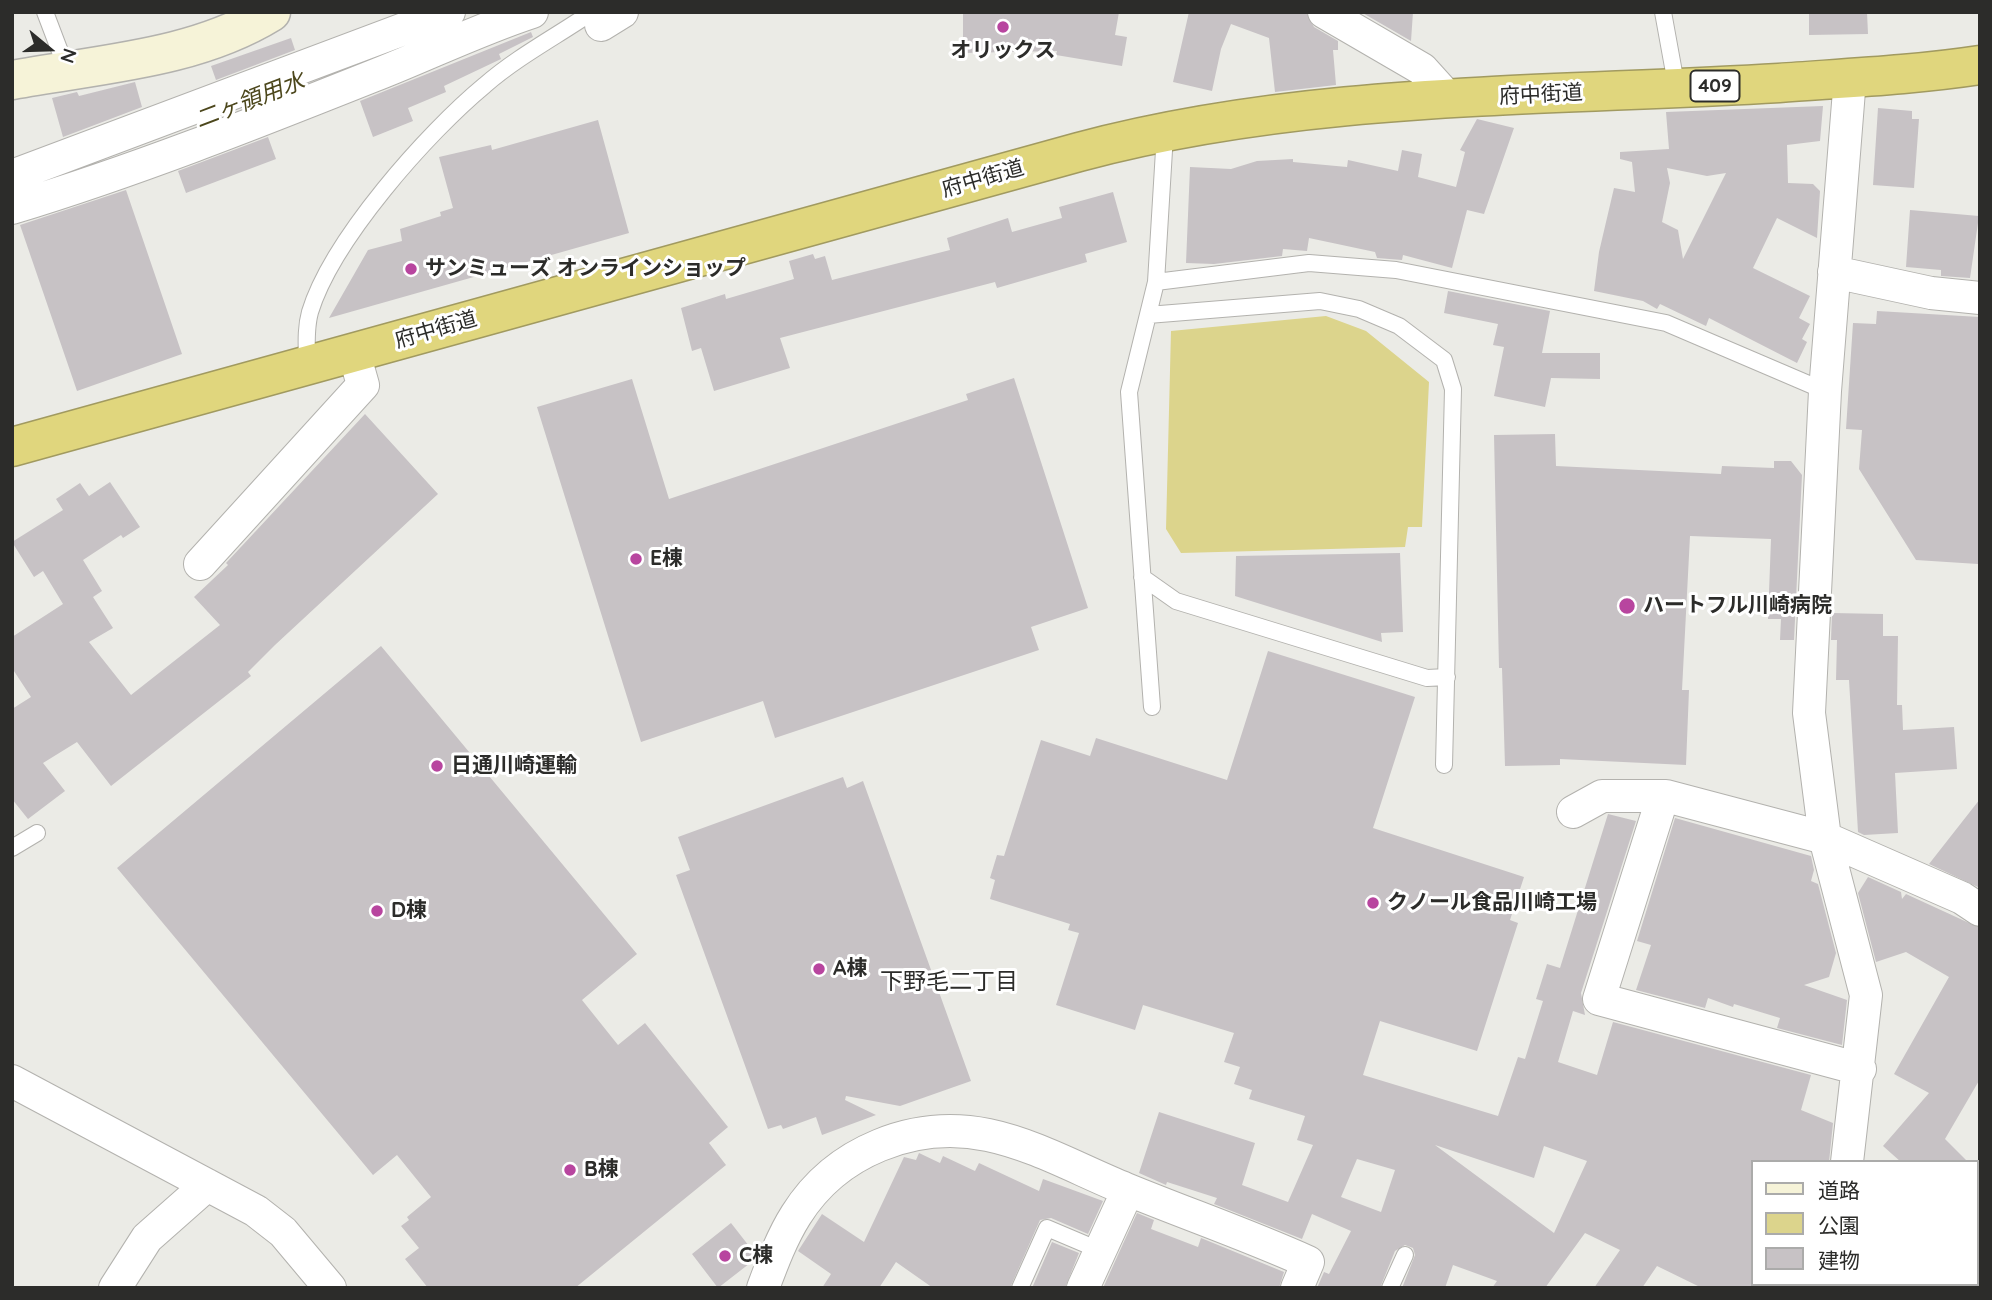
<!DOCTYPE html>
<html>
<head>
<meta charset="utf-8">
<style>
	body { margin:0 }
	#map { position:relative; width:1992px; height:1300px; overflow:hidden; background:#ebebe6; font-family:Quicksand,"Noto Sans JP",sans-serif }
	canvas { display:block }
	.frame { position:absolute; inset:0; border:14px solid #2c2c2a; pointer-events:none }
	.legend { position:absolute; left:1751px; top:1160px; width:228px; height:126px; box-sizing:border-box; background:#fff; border:2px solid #ababaa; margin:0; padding:9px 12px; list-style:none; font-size:21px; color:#2c2c2a }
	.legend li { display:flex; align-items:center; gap:14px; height:35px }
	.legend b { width:35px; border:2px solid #ababaa }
	.north { position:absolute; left:14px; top:14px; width:70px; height:70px; -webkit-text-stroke:5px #fff; paint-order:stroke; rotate:109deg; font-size:19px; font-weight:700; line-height:28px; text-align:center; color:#2c2c2a }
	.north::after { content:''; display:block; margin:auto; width:24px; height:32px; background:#2c2c2a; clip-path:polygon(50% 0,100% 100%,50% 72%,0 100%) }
</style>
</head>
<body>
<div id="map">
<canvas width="1992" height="1300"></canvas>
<div class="frame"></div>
<ul class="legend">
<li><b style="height:9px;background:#f6f3d8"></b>道路</li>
<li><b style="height:19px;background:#dcd48c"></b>公園</li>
<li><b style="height:19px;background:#c7c2c5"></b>建物</li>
</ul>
<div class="north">N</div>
</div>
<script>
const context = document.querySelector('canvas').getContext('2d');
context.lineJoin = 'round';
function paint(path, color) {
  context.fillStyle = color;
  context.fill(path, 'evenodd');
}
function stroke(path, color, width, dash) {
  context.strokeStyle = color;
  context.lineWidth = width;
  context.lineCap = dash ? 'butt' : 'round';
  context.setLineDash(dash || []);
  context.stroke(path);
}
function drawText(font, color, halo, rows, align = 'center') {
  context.font = font + ' Quicksand,"Noto Sans JP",sans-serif';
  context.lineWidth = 6;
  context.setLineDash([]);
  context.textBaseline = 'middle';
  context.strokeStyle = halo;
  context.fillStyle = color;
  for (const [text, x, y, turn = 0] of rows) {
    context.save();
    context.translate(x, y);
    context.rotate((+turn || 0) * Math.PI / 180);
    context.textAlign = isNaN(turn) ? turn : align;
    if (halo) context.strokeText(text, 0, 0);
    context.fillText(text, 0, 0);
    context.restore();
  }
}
paint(new Path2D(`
	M1326,316L1366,331L1429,382L1422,527H1408L1405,547L1181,553L1166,529L1171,331Z`), '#dcd48c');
paint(new Path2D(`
	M963,12H1119L1115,35L1127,37L1122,66L1056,55L1057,51L963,53Z
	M1189,12H1306L1314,27L1338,41V50H1333L1336,85L1275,92L1269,38L1231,24L1221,49L1212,91L1173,82Z
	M1361,12H1413L1411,41Z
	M1809,12H1867L1868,34L1809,35Z
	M531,32L533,37L499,54L501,59L444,86L446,92L408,108L413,121L373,137L360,101Z
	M291,38L295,50L216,80L211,66Z
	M135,82L142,107L63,137L52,98L77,92L79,96Z
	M1823,106L1820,141L1787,145L1788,183L1813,184L1820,191L1817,238L1777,218L1753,268L1810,296L1799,318L1810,324L1802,339L1807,342L1797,363L1709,318L1706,326L1660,304L1657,309L1643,301L1594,291L1599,252L1614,188L1635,192L1632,162L1620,159V152L1669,149L1666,112ZM1667,168L1707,176L1726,173L1683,259L1678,230L1662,222L1670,183Z
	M1878,108L1912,111V119H1919L1914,188L1873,185Z
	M1477,119L1514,128L1484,214L1467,210L1452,268L1403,255L1402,260L1377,258L1375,252L1309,238L1307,251L1283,249L1282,256L1214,264L1186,263L1190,167L1231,169L1257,161L1293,159V162L1347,167L1348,160L1398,171L1402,150L1422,154L1418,177L1456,187L1465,152L1460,150Z
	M598,120L629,233L329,318L368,250L402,241L400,229L441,216L440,212L453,208L439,157L491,145L492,150Z
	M268,137L276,159L186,193L178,171Z
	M126,190L182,354L77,391L20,225Z
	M1113,192L1127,242L1085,254L1087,262L997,288L995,282L780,338L790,368L714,391L701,348L692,351L681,308L725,294L726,299L794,279L789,261L813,254L815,259L825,256L832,280L950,250L947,238L1008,218L1012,232L1062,218L1059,207Z
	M1910,210L1979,216L1970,278L1941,276V270L1906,267Z
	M1448,291L1550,311L1542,353H1600V379L1551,378L1545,407L1494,396L1504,347L1493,345L1498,324L1444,313Z
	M1877,311L1980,317L1978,564L1916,560L1859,469L1862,430L1846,429L1853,323L1876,324Z
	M1014,378L1088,608L1031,627L1039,650L775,738L763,701L641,742L537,407L632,379L669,499L968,400L966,394Z
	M365,414L438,494L275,645L248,672L251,676L111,786L77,742L43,763L65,791L28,819L12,799V709L31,697L12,668V637L63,604L43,571L34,577L12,542L63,510L56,499L80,483L89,496L110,482L140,527L123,538L121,535L83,560L102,591L93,597L113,628L89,642L131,695L220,625L194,597L228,565L226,563Z
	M1555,434L1556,466L1721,474L1722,466L1774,468V461H1791L1802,475L1794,640H1780L1781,619H1768L1771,539L1690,536L1682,690H1689L1686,765L1560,759V765L1505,766L1502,668H1499L1494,435Z
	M1400,553L1403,632L1381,633L1382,642L1235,596L1236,556Z
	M1832,613L1883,614V636H1898L1897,705H1902L1903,730L1954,727L1957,769L1895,773L1898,833L1864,835L1858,832L1849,680H1836L1837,640H1831Z
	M381,646L637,954L582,1000L618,1045L645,1023L728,1127L709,1143L726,1165L575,1288H428L405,1259L419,1248L401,1226L409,1220L407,1217L431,1197L397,1155L373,1175L117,868Z
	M1268,651L1415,697L1373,828L1524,877L1510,920L1518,923L1477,1051L1380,1021L1363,1075L1498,1116L1518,1057L1525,1059L1543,1001L1536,999L1547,964L1560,968L1608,814L1636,821L1581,993L1585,1015L1573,1011L1558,1062L1597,1075L1613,1022L1811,1075L1801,1110L1833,1123L1829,1162H1752V1288H1702L1657,1266L1642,1288H1594L1620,1250L1585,1233L1545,1288H1492L1497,1281L1453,1265L1445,1288H1402L1415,1255L1413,1248L1405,1245L1395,1251L1380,1288H1317L1324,1272L1329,1274L1351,1231L1312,1214L1302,1239L1214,1204L1217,1198L1167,1182L1166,1185L1139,1173L1159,1112L1255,1143L1242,1185L1288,1202L1313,1145L1297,1140L1305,1116L1249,1099L1252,1090L1234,1084L1240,1067L1224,1062L1234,1033L1143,1005L1135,1030L1056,1005L1079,933L1068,930L1070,924L990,899L995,880L990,878L997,855L1004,856L1041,740L1090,756L1096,738L1227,780ZM1435,1145L1534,1178L1544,1146L1587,1161L1554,1233ZM1357,1159L1395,1170L1381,1212L1341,1197Z
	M843,777L847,788L863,781L971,1081L900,1106L846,1096L845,1100L876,1115L822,1135L816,1117L783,1129L781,1125L768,1129L676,875L690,870L678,837Z
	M1980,799V888L1929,864Z
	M1675,818L1811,856L1814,870L1811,881L1818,884L1836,953L1829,977L1804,985L1847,1000L1842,1045L1777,1028L1780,1018L1734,1004L1733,1007L1708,998L1705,1008L1636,990L1651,945L1637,941Z
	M1868,877L1901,892L1902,899L1906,894L1980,928V1079L1945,1139L1968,1162H1901L1883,1146L1929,1093L1894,1074L1949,977L1906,952L1876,962L1858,893Z
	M919,1153L940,1163L943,1156L975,1171L979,1163L1039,1191L1043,1179L1103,1201L1088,1234L1051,1218L1040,1220L1010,1288H933L896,1262L879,1288H822L831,1274L798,1251L822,1214L864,1242L904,1157L916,1160Z
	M1137,1213L1154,1220L1151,1229L1198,1247L1201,1238L1284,1272L1279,1288H1103Z
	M731,1223L756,1255L754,1260L718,1288L692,1254Z
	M1052,1242L1079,1253L1065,1288H1032Z`), '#c7c2c5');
const lane = new Path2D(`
	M45,12L67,70
	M1663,12L1677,89
	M1156,282L1309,263L1396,270L1666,323L1825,391
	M1148,315L1320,301L1359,309L1399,326L1444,360L1453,389L1444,765
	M307,366C307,348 305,330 310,312C332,240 427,133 485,85C517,57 557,36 592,12
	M1142,577L1176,601L1427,678L1447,677
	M1152,707L1129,392L1156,282L1165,134
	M12,848L37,833
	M1020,1288L1047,1228L1099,1250
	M1390,1288L1405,1255`);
const street = new Path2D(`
	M1324,12L1422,69L1450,100
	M601,25L622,12
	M12,176L449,12
	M12,208C134,171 255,123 373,76C427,55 477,30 532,12
	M1834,272L1931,293L1980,298
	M200,564L363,385L354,353
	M1663,796L1599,999L1860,1069
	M1573,812L1602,796H1666L1825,838L1962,898L1980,910
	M12,1081L256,1211L283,1232L330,1288
	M1847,1162L1866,995L1825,838L1809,713L1825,391L1850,78
	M115,1288L147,1238L207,1185
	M763,1288C772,1264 782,1237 796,1215C836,1151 914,1120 988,1135C1036,1145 1081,1171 1126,1189C1187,1214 1248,1235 1308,1262L1297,1288
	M1083,1288L1128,1190
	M1796,1288L1799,1284`);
const secondary = new Path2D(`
	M12,80C99,64 195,59 271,12`);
const highway = new Path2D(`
	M12,447L1079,152C1306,91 1546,97 1779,83C1846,78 1914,75 1980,65`);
stroke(lane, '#b3b2ae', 18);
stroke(street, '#b3b2ae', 34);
stroke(secondary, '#b3b2ae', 41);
stroke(highway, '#a19a60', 41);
stroke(lane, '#fff', 16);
stroke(street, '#fff', 32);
stroke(secondary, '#f6f3d8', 38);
stroke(highway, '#e0d67d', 38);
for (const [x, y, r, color] of [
	[1003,27,7,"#b8459f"],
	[411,269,7,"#b8459f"],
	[636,559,7,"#b8459f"],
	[1627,606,9,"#b8459f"],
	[437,766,7,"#b8459f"],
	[1373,903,7,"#b8459f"],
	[377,911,7,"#b8459f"],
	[819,969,7,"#b8459f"],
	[570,1170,7,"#b8459f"],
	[725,1256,7,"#b8459f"]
]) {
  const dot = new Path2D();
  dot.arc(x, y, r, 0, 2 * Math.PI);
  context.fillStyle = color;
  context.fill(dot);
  stroke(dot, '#fff', 2.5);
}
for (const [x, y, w] of [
	[1715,86,49]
]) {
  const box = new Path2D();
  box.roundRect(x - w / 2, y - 15.5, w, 31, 5);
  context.fillStyle = '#fff';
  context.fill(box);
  stroke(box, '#2c2c2a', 2);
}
drawText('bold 19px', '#2c2c2a', null, [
	["409",1715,86]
]);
drawText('bold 21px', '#2c2c2a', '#fff', [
	["オリックス",1003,51,"center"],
	["サンミューズ オンラインショップ",425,269],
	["E棟",650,559],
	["ハートフル川崎病院",1643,606],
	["日通川崎運輸",451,766],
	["クノール食品川崎工場",1387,903],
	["D棟",391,911],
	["A棟",833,969],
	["B棟",584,1170],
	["C棟",739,1256]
], 'left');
drawText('21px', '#2c2c2a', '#fff', [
	["府中街道",1541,95,-3],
	["府中街道",983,179,-16],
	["府中街道",436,330,-16]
]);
drawText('italic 23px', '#4c471c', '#fff', [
	["二ヶ領用水",250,101,-21]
]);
drawText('23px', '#2c2c2a', '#fff', [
	["下野毛二丁目",949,982]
]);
</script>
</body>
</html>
